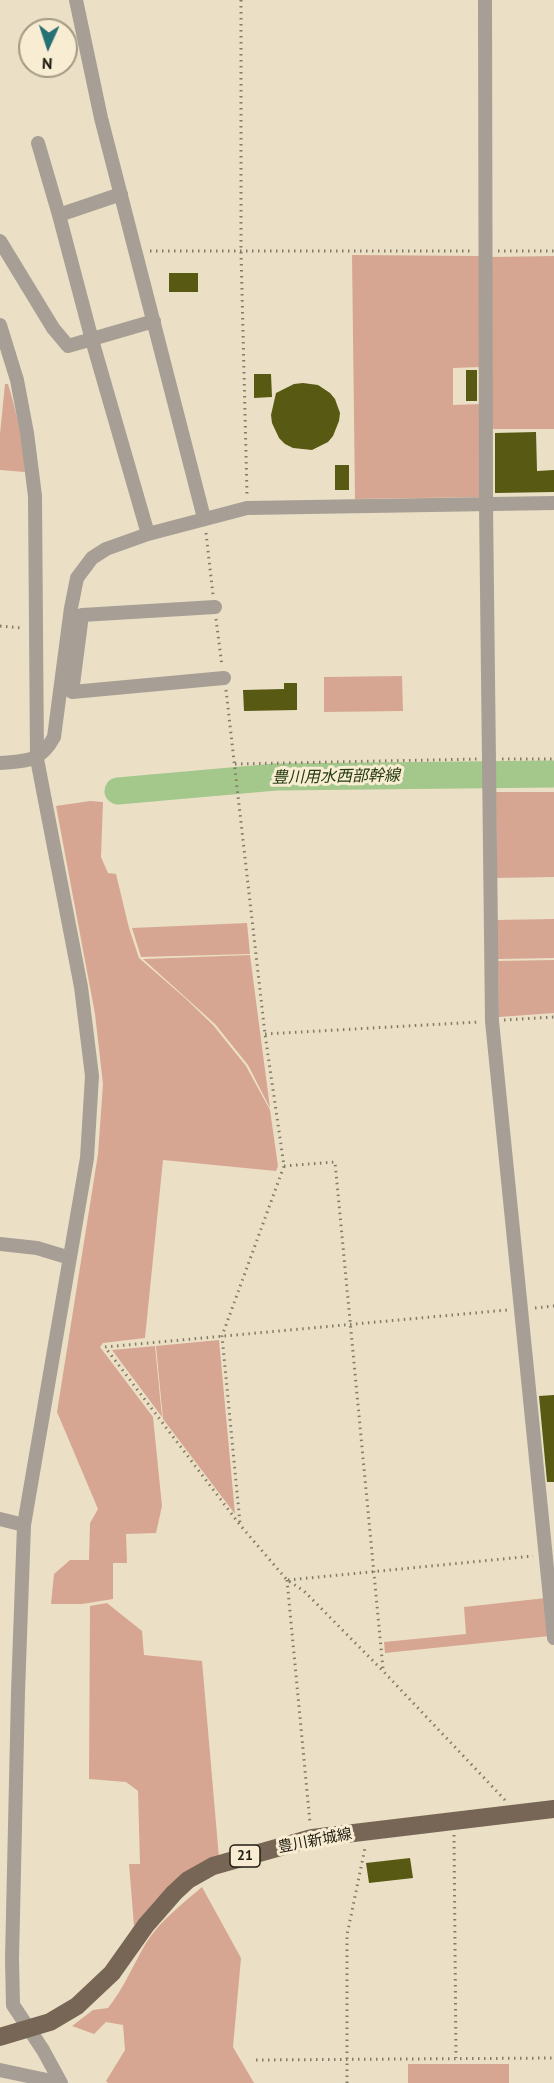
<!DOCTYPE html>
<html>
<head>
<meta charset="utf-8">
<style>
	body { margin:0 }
	#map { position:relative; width:554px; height:2083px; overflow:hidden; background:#ebe0c5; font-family:"PT Sans",sans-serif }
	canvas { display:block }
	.north { position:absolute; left:18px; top:18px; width:60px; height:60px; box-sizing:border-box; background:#f8edd2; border:2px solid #a29985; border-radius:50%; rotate:183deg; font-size:16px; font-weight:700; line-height:24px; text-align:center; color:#201c12 }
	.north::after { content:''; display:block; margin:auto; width:21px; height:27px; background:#267174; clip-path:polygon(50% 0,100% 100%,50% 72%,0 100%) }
</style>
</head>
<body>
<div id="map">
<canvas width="554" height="2083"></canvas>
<div class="north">N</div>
</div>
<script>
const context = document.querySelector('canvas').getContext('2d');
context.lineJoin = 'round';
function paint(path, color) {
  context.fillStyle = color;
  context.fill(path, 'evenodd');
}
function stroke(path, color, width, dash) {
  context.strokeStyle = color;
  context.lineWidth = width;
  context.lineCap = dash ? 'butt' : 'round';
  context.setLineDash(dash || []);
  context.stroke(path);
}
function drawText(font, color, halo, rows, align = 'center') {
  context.font = font + ' "PT Sans","Noto Sans JP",sans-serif';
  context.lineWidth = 6;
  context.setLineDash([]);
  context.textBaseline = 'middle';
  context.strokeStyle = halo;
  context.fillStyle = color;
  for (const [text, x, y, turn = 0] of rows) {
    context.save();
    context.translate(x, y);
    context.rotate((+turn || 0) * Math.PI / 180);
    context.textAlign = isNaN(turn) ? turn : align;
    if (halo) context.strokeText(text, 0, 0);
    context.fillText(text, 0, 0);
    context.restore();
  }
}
paint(new Path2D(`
	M352,255L479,256L481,367L453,368V405L481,404V497L355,499Z
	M554,256V429H492L490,257Z
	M5,384H8C17,413 23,442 25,472L0,470V434Z
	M402,676L403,711L324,712V677Z
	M496,792H554V877L497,878Z
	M90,801L103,802L101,857L108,873L116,874L129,928L139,958L185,998L213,1025L246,1066L270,1110L278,1166L276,1171L163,1160L145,1338L103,1343L100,1347L153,1417L162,1506L156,1533L126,1534L127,1563H113V1599L82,1604H51L54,1574L70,1560H89L90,1523L98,1509L57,1412L98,1154L103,1084L95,1014L56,806Z
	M554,919V958L498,959L497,920Z
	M247,923L250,954L141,957L132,928Z
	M250,955L270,1108L248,1065L215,1024L143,959Z
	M554,960V1013L499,1017L498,961Z
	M219,1340L235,1514L163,1419L156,1346Z
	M155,1346L162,1417L112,1350Z
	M546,1598L550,1636L385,1653L384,1642L466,1634L464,1607Z
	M107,1603L142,1631L144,1655L202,1661L219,1858L155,1901L134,1926L129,1864H140L138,1791L126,1782L89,1779L90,1606Z
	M202,1887L241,1958L233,2047L254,2083H108L106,2081L125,2050L123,2025L106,2022L94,2034L72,2026L93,2010L108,2008C124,1988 133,1965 146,1943C160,1921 182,1904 202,1887Z
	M408,2064H509V2083H408Z`), '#d6a692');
stroke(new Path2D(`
	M118,791L276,777L554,774`), '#a4c78b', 27);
paint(new Path2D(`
	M169,273H198V292H169Z
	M466,370H477V401H466Z
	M254,374H271L272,397L254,398Z
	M303,383L318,385L330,393L335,399L340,413L339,421L333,436L328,442L312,450L293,448L285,444L279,438L272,423L271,415L276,393L294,384Z
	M536,432L537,471L554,470V492L495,493V433Z
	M335,465H349V490H335Z
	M284,683H297V710L244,711L243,690L284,689Z
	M554,1395V1482H547L539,1396Z
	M410,1858L413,1878L369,1883L366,1863Z`), '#585913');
stroke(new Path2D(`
	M241,0V251L247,494
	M150,251H473
	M498,251H554
	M206,533L213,595
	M216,619L222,666
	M0,626L22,628
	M226,690L265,1034L284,1166L222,1336L240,1523
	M502,759H554
	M235,764L477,759
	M504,1020L554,1017
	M265,1034L479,1022
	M284,1166L335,1162L383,1669
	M535,1308L554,1306
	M287,1580L310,1823
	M288,1580L533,1556
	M505,1800L383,1671L304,1591L287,1580L240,1525L105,1347L507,1310
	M454,1835L456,2058
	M256,2060L554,2058
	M347,2083V1935L365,1848`), '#827b69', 3, [1.5, 4.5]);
stroke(new Path2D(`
	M76,0L101,118L204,518
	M485,0L486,504L492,1021L554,1638
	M38,143L59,215
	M121,194L59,215L92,340L148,534
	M0,241L53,328L68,346L154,321
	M0,325L17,380L27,433L35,496L37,759L81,987L92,1076L87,1158L24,1525L18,1692L12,1959L13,2005L43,2050L61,2083
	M215,607L82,615L72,692L224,678
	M0,763C26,761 40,763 54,737L71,608L77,578L92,558L106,549L148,534L247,508L554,503
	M0,1244L37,1248L70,1258
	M0,1519L24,1525
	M0,2070L61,2083`), '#a79e95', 14);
stroke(new Path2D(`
	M0,2037L50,2022L77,2006L112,1973L146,1925L174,1893L188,1880L213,1866L312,1838L554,1809`), '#776656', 18);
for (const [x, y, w] of [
	[245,1856,30]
]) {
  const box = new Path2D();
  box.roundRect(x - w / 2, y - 11, w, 22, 4.5);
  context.fillStyle = '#f8edd2';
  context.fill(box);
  stroke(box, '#201c12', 1.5);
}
drawText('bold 14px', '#201c12', null, [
	["21",245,1856]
]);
drawText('15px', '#201c12', '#f8edd2', [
	["豊川新城線",315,1841,-11]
]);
drawText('italic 16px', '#243a10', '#f8edd2', [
	["豊川用水西部幹線",336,777,-1]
]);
</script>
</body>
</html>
